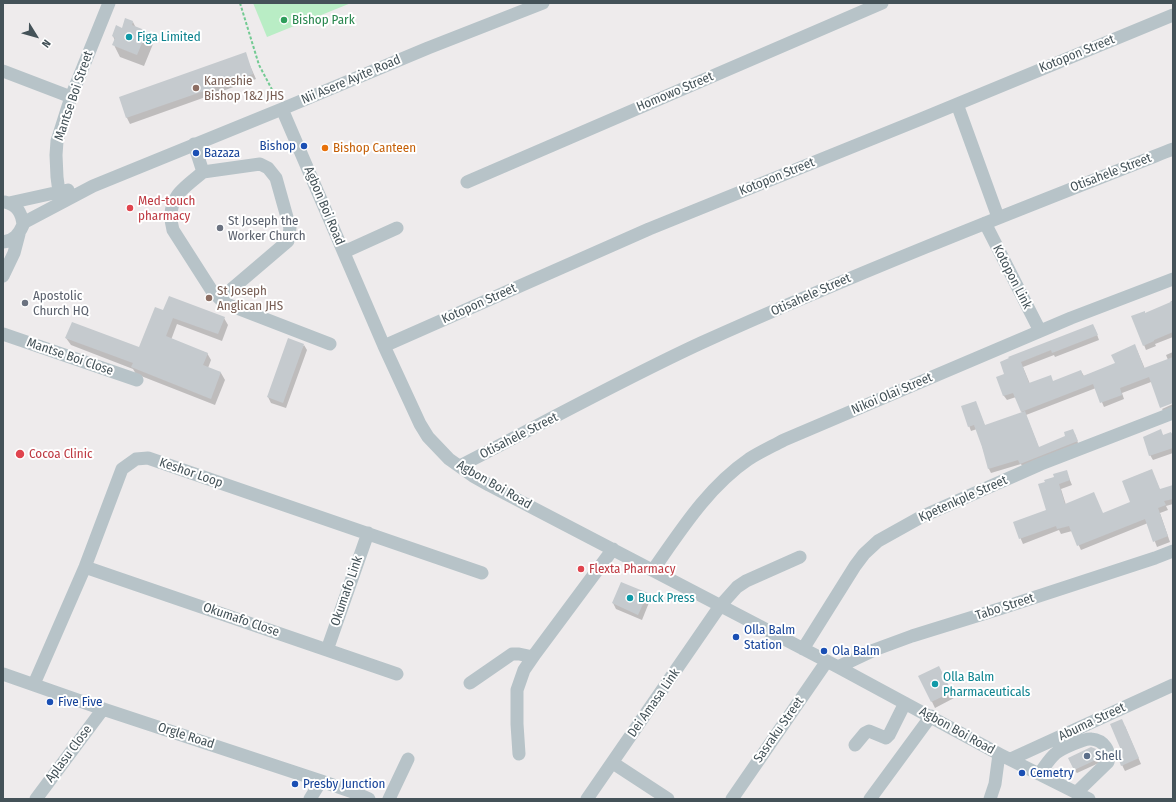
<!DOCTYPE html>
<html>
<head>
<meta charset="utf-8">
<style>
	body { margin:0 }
	#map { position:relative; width:1176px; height:802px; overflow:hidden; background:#eeebec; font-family:"Fira Sans Condensed",sans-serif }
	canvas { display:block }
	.frame { position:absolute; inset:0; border:4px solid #445258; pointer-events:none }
	.north { position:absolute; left:16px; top:16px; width:40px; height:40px; -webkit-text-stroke:3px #fff; paint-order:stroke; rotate:127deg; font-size:11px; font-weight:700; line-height:16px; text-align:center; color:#445258 }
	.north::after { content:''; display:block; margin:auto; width:14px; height:18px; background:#445258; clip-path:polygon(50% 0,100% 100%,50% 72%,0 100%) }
</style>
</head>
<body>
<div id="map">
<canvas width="1176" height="802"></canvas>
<div class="frame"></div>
<div class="north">N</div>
</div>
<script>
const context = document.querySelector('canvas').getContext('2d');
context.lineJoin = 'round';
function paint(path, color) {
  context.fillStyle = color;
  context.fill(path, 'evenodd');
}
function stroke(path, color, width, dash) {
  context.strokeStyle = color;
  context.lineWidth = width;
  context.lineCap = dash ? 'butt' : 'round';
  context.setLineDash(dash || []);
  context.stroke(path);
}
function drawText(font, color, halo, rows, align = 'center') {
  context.font = font + ' "Fira Sans Condensed",sans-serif';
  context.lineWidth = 4;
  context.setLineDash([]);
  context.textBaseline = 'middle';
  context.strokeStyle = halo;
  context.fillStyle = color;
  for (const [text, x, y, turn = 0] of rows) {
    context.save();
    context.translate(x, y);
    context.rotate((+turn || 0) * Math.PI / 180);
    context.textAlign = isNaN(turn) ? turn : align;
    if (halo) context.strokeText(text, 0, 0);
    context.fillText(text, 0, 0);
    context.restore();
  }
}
paint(new Path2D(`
	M253,3H351L267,37Z`), '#b9edc5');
paint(new Path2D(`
	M133,22L136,28L146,32L153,44L144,66L120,57L114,45L115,41L113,36Z
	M245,54L256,79L130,124L127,118L120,98Z
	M1173,300V337L1155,344L1156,346L1146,350L1144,345L1145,314L1171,303L1170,302Z
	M164,312L224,318L228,325L222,341L177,324L171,340L207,353L211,360L208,368L221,373L225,380L215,405L136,374L133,369L71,345L66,338L140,348Z
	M1095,329L1099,340L1055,357L1054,355L1023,367L1030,384L1053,382L1081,371L1084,376L1116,364L1137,350L1145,369L1168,360L1166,355L1173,352V402L1151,382L1122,393L1124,399L1104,407L1096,388L1026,415L1039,448L1075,434L1079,446L1023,468L1021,464L991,473L989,469L977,429L971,431L962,407L976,403L985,426L1022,413L1016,397L1007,400L1004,396L998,378L1006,375L1001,362Z
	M304,345L307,350L286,408L271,403L268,397Z
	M1173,404V409L1164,412L1162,409Z
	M1161,431L1163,436L1173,433V453L1153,460L1150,455Z
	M1066,471L1072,485L1061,489L1066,505L1103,514L1131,503L1152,471L1160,490L1173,486V504L1166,506L1168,510L1160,513L1170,542L1157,547L1148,523L1081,550L1072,531L1061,534L1059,530L1023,544L1014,523L1047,511L1046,482Z
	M647,594L650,600L642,620L616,609L613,603Z
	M942,673L954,698L935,708L920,677Z
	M1125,726L1141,764L1125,771L1122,765Z
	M1098,754L1101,762L1077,773L1074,770Z`), '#0003');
paint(new Path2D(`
	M125,18L133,21L132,25L147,31L137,55L112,45L115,38L112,36L116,25L122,28Z
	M246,52L253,74L126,118L119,97Z
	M169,296L225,317L218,334L173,318L166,336L208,353L203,365L221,372L211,399L131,367L133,363L65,338L72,322L139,347L155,307L163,310Z
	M1173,301V332L1154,340V341L1143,346L1131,316L1145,311V313Z
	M1093,324L1098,335L1052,353L1051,350L1021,362L1029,383L1051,375L1053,381L1081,370L1083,376L1115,363L1111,355L1135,344L1144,368L1173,357V403L1160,408L1149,377L1120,388L1122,395L1100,403L1093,384L1021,412L1013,393L1003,396L996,377L1004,374L1000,362L1009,358L1008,357Z
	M288,338L304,344L283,403L267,397Z
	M976,401L985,425L1025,411L1039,447L1065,436L1064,432L1073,429L1078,441L1020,464L1018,460L988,469L982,447L974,425L968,427L961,406Z
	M1161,429L1163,435L1171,432L1173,438V448L1149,456L1143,437Z
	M1152,469L1160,489L1173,485V499L1164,501L1166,505L1158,508L1168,536L1153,542L1145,519L1077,546L1069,526L1057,529L1056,526L1019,539L1013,522L1046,510L1038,484L1045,482L1044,480L1054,477L1053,474L1067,470L1070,480L1059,484L1065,504L1094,492L1103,513L1130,502L1122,481Z
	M621,582L648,593L638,615L612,603Z
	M939,666L952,692L931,702L918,676Z
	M1122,719L1139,758L1121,766L1118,757L1121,750L1110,724Z
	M1091,747L1096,749L1100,758L1074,770L1068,758Z`), '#c5cace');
stroke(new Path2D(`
	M240,3L259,65L277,99`), '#72ca92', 2, [3, 2]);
stroke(new Path2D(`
	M3,71L71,97
	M957,104L998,217
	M282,109L384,346L420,424L428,437L449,459L473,476L489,485L838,667L999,754L1089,799
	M194,144L203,172C196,178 181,189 177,196C170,206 170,219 173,230L212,291L220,299L229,305L330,344
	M203,172L260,164L268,168L276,178L290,228L288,241L220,299
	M467,182L882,3
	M59,192L57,177L56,155L57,141L71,97L109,3
	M9,203L68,190
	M23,223L93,186L282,109L428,48L543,3
	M985,223L1040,331
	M3,242C14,241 19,234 23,225C22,213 17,205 5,202
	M344,252L397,228
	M3,276L14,253L19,234
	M3,334L137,380
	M384,346L649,229L921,119L1173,15
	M460,466C540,425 619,381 701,343C856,273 1015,211 1173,149
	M85,567L397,674
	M653,570C681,530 708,487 749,459C760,452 773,446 784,440L1071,318L1173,279
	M803,649L855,566L864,554L878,541L921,517L1041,464L1173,413
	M327,650L368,533
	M838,667L874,650L912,636L999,609L1155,558L1173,551
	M3,674L103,709L321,781L353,792L369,799
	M470,683L512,654H519L533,657
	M34,684L85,567L122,469L136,459L148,458L482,573
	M855,745L865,733L869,731L886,738L889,735L905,703
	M519,754L517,724V690L524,670L535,654L613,549
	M1011,759L1173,685
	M613,763L668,799
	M1039,774C1044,768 1049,759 1055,754C1060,749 1085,738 1091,739C1104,740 1111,751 1108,762L1076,793
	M36,799L103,709
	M310,799L321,781
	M389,799L408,759
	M587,799L720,606L737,587L746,581L800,557
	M732,799L827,661
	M870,799L931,716
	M990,799L995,784L999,754`), '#b7c3c8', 13);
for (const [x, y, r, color] of [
	[284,20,4,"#2e9e5b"],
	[129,37,4,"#0f9aa8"],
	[196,88,4,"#8d6e63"],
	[304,146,4,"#1a4fb4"],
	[325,148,4,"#e8710a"],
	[196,153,4,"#1a4fb4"],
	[130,208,4,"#e0444e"],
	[220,228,4,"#6b7280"],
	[209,298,4,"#8d6e63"],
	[25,303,4,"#6b7280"],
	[20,454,5,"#e0444e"],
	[581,569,4,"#e0444e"],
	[630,598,4,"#0f9aa8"],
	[736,637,4,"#1a4fb4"],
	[824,651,4,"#1a4fb4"],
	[935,684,4,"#0f9aa8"],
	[50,702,4,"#1a4fb4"],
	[1087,756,4,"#5c6f8a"],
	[1022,773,4,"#1a4fb4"],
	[295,784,4,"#1a4fb4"]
]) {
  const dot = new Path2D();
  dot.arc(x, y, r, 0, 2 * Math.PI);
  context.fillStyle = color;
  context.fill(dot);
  stroke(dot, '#fff', 1.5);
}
drawText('13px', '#27864d', '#fff', [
	["Bishop Park",292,20]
], 'left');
drawText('13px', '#0d838f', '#fff', [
	["Figa Limited",137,37],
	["Buck Press",638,598],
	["Olla Balm",943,677],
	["Pharmaceuticals",943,692]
], 'left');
drawText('13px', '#445258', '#fff', [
	["Kotopon Street",1077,54,-22],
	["Nii Asere Ayite Road",351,80,-23],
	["Homowo Street",675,92,-23],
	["Mantse Boi Street",74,96,-71],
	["Otisahele Street",1111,173,-21],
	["Kotopon Street",777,177,-22],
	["Agbon Boi Road",324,206,67],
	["Kotopon Link",1012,277,63],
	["Otisahele Street",811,295,-24],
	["Kotopon Street",479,304,-24],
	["Mantse Boi Close",70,357,19],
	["Nikoi Olai Street",892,394,-23],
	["Otisahele Street",519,436,-27],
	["Keshor Loop",191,473,19],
	["Agbon Boi Road",494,485,30],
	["Kpetenkple Street",963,499,-24],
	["Okumafo Link",347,591,-71],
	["Tabo Street",1005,607,-18],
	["Okumafo Close",241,620,19],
	["Dei Amasa Link",654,703,-55],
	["Abuma Street",1092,722,-25],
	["Sasraku Street",779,730,-55],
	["Agbon Boi Road",957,731,29],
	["Orgle Road",186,736,18],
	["Aplasu Close",69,754,-53]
]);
drawText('13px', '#785e54', '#fff', [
	["Kaneshie",204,81],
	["Bishop 1&2 JHS",204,96],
	["St Joseph",217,291],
	["Anglican JHS",217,306]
], 'left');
drawText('13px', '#164399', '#fff', [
	["Bishop",296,146,"right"],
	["Bazaza",204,153],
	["Olla Balm",744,630],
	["Station",744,645],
	["Ola Balm",832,651],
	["Five Five",58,702],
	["Cemetry",1030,773],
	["Presby Junction",303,784]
], 'left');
drawText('13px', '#c56008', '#fff', [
	["Bishop Canteen",333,148]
], 'left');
drawText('13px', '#be3a42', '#fff', [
	["Med-touch",138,201],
	["pharmacy",138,216],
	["Cocoa Clinic",29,454],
	["Flexta Pharmacy",589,569]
], 'left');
drawText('13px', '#5b616d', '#fff', [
	["St Joseph the",228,221],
	["Worker Church",228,236],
	["Apostolic",33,296],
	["Church HQ",33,311]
], 'left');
drawText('13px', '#4e5e75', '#fff', [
	["Shell",1095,756]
], 'left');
</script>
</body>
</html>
